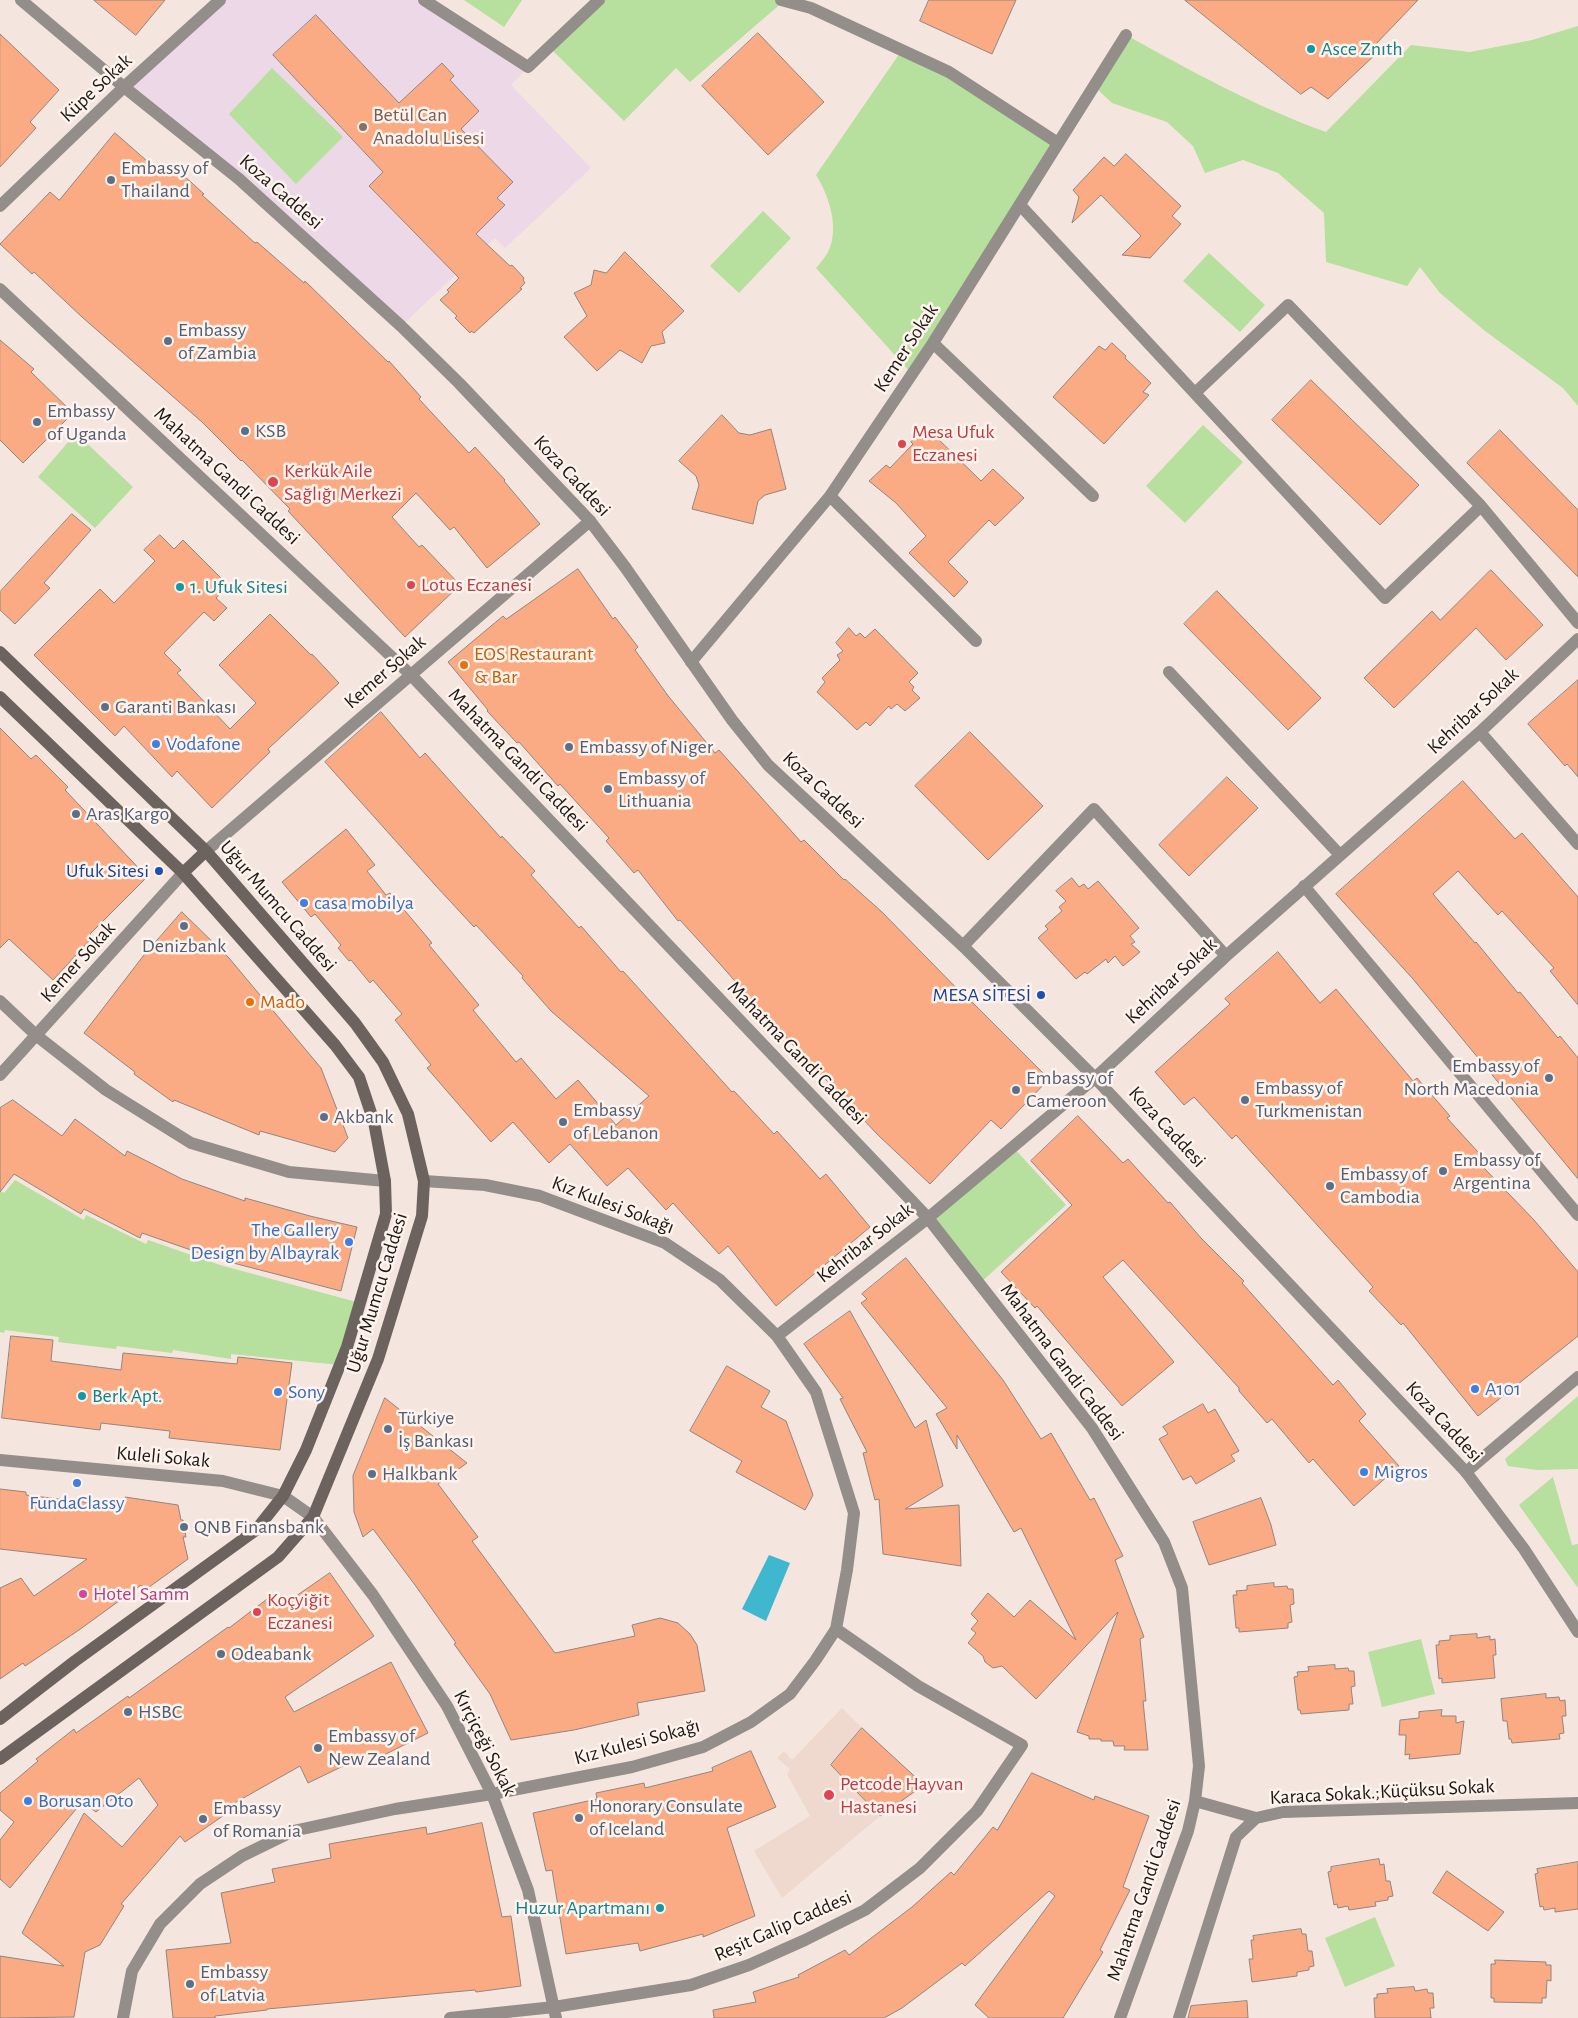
<!DOCTYPE html>
<html>
<head>
<meta charset="utf-8">
<style>
	body { margin:0 }
	canvas { display:block; background:#f4e5de }
</style>
</head>
<body>
<canvas width="1578" height="2018"></canvas>
<script>
const context = document.querySelector('canvas').getContext('2d');
context.lineJoin = 'round';
function paint(path, color) {
  context.fillStyle = color;
  context.fill(path, 'evenodd');
}
function stroke(path, color, width, dash) {
  context.strokeStyle = color;
  context.lineWidth = width;
  context.lineCap = dash ? 'butt' : 'round';
  context.setLineDash(dash || []);
  context.stroke(path);
}
function drawText(font, color, halo, rows, align = 'center') {
  context.font = font + ' "Alegreya Sans",sans-serif';
  context.lineWidth = 5;
  context.setLineDash([]);
  context.textBaseline = 'middle';
  context.strokeStyle = halo;
  context.fillStyle = color;
  for (const [text, x, y, turn = 0] of rows) {
    context.save();
    context.translate(x, y);
    context.rotate((+turn || 0) * Math.PI / 180);
    context.textAlign = isNaN(turn) ? turn : align;
    if (halo) context.strokeText(text, 0, 0);
    context.fillText(text, 0, 0);
    context.restore();
  }
}
paint(new Path2D(`
	M842,1708L862,1728L831,1765L880,1816L782,1898L754,1851L810,1816L787,1774L790,1769L777,1758L784,1751L792,1760Z`), '#efd8cd');
paint(new Path2D(`
	M220,0H424L528,67L511,85L591,168L505,248L495,238L401,326L124,87Z`), '#ecd8e7');
paint(new Path2D(`
	M464,0H522L504,27Z
	M599,0H781L784,1L690,82L676,68L624,121L550,48Z
	M1578,26V406L1563,388L1485,331L1440,293L1420,267L1407,286L1326,262L1324,213L1278,173L1243,160L1205,173L1193,146L1167,122L1112,103L1094,86L1126,35C1191,71 1256,107 1326,132L1411,45L1470,52L1532,40Z
	M902,50L1058,143L912,374L816,268C820,263 825,258 828,252C840,228 829,196 816,175Z
	M272,68L343,137L296,184L229,114Z
	M763,211L791,238L739,293L710,266Z
	M1209,253L1265,305L1240,332L1183,281Z
	M1203,425L1243,462L1185,523L1146,486Z
	M76,433L133,487L95,528L38,477Z
	M1013,1147L1066,1205L979,1284L928,1218Z
	M15,1180L84,1220L86,1215L146,1244L148,1240L220,1265L360,1303L340,1365L231,1354V1359L173,1350L172,1353L117,1346L116,1349L58,1342L59,1337L5,1330L4,1333L0,1332V1191L4,1193Z
	M1578,1396V1469L1537,1470L1508,1466L1505,1459Z
	M1553,1477L1572,1545L1578,1544V1588L1519,1505Z
	M1421,1639L1435,1694L1382,1707L1368,1652Z
	M1375,1917L1395,1966L1345,1987L1325,1938Z`), '#b7df9d');
paint(new Path2D(`
	M769,1555L790,1563L766,1621L742,1609Z`), '#3fb7cf');
const building = new Path2D(`
	M94,0H165L136,35Z
	M929,0H1016L992,54L920,21Z
	M1185,0H1418L1374,46L1378,52L1328,99L1311,87L1301,94Z
	M316,15L399,103L442,63L454,76L450,80L479,111L461,129L513,182L497,198L505,205L476,234L510,266L512,265L524,278L523,280L525,283L520,288L522,289L474,333L471,331L470,333L455,318L457,316L440,300L449,292L447,290L459,278L369,186L383,172L273,55Z
	M758,33L824,102L768,155L702,86Z
	M0,34L59,90L30,122L36,128L0,167Z
	M115,133L162,174L171,164L204,194L202,195L255,243L257,242L304,283L305,281L388,362L389,361L421,397L419,399L469,453L475,447L505,480L504,481L540,524L487,568L454,527L450,530L416,493L392,517L419,547L422,545L460,585L405,637L288,511L290,509L242,460L241,461L202,422L82,317L34,272L32,274L0,244L50,192L59,200Z
	M1126,154L1181,206L1172,216L1181,224L1150,258L1122,255L1141,236L1101,195L1072,223L1079,197L1073,190L1104,157L1114,166Z
	M625,252L684,311L662,332L665,343L651,346L642,363L620,350L597,371L564,337L587,316L574,293L591,285L594,270L606,273Z
	M0,340L34,369L31,372L73,413L23,463L0,440Z
	M1112,343L1126,356L1125,358L1151,383L1143,392L1149,395L1104,444L1053,397L1099,346L1105,350Z
	M1311,380L1419,485L1380,525L1272,420Z
	M722,415L739,433L750,435L771,429L786,489L765,495L758,501L753,524L692,509L699,485L696,476L679,461Z
	M928,429L981,481L993,469L1024,498L995,526L989,520L948,562L968,582L954,597L909,553L926,536L896,503L869,481L886,465L890,468L913,444L911,442Z
	M1500,430L1578,510V577L1467,463Z
	M72,514L91,530L44,583L50,588L15,624L0,610V592Z
	M160,535L174,549L183,540L228,585L216,598L227,608L214,621L204,612L164,653L181,670L177,673L230,729L256,703L219,665L270,614L311,655L312,654L339,683L268,749L270,752L212,808L177,771L172,777L124,726L115,736L34,655L100,589L114,603L155,561L144,550Z
	M578,569L613,619L615,617L638,647L635,650L669,697L715,753L719,750L801,842L804,840L844,880L845,879L882,912L971,1003L972,1002L1049,1079L1001,1129L991,1120L930,1184L878,1135L762,1012L720,964L680,920L678,921L638,870L634,873L606,841L609,838L560,784L558,786L519,742L517,743L487,711L488,710L448,662L503,616L506,619Z
	M1491,570L1543,625L1506,660L1476,628L1394,708L1364,678L1432,611L1440,620Z
	M1217,591L1321,698L1288,730L1184,624Z
	M849,628L856,636L860,633L865,638L875,629L918,673L909,682L914,687L912,690L920,698L905,711L897,704L891,709L889,706L870,726L866,722L857,730L817,692L825,682L822,678L840,660L837,655L843,651L836,643Z
	M1578,680V777L1567,764L1565,766L1528,724Z
	M381,712L420,758L425,753L501,838L502,836L535,871L531,875L579,928L581,926L621,972L623,971L732,1092L734,1091L774,1134L777,1131L820,1179L826,1174L870,1227L776,1306L728,1246L719,1254L673,1203L666,1210L628,1168L607,1186L570,1144L549,1163L513,1122L491,1142L427,1068L431,1065L395,1020L402,1014L373,980L370,983L351,960L349,961L338,948L341,945L315,914L311,917L282,882L346,829L375,865L367,871L386,895L390,893L432,943L429,945L479,1005L473,1010L516,1062L521,1058L556,1099L578,1080L616,1125L649,1096L551,1011L522,978L523,976L476,925L474,927L436,886L325,762Z
	M0,728L31,759L36,755L68,787L65,790L147,877L90,934L93,937L53,980L9,939L0,948Z
	M970,732L1043,806L988,860L915,786Z
	M1227,777L1258,808L1189,876L1159,845Z
	M1463,781L1515,839L1522,833L1578,897V1005L1550,971L1554,968L1502,911L1498,915L1458,871L1433,894L1475,943L1476,942L1518,993L1520,992L1558,1038L1560,1036L1578,1058V1179L1413,979L1336,894Z
	M1072,878L1079,887L1084,884L1088,889L1098,881L1139,928L1130,936L1135,942L1131,944L1140,952L1123,966L1115,956L1108,963L1106,959L1087,974L1085,972L1076,979L1038,938L1048,929L1045,926L1062,911L1059,907L1066,901L1056,891Z
	M182,912L229,958L321,1068L348,1138L335,1152L260,1131L259,1135L174,1100L173,1102L134,1074L135,1072L84,1033L144,955Z
	M1278,952L1320,1003L1336,989L1413,1081L1417,1078L1450,1116L1447,1118L1488,1163L1483,1167L1534,1220L1578,1272V1336L1478,1416L1403,1323L1401,1325L1369,1291L1373,1287L1236,1135L1232,1139L1194,1097L1184,1105L1155,1072L1230,1004L1225,999Z
	M13,1100L62,1136L75,1119L125,1156L127,1151L182,1179L245,1201V1198L310,1216L357,1227L341,1291L214,1258L142,1233L140,1238L84,1209L81,1214L14,1174L0,1192V1108Z
	M1078,1116L1123,1163L1128,1159L1168,1203L1170,1202L1201,1238L1244,1281L1242,1283L1333,1385L1338,1380L1366,1414L1359,1421L1399,1466L1354,1506L1313,1459L1309,1463L1272,1419L1267,1423L1239,1391V1388L1123,1260L1103,1277L1174,1362L1122,1406L1037,1306L1035,1308L1001,1272L1072,1205L1031,1161Z
	M906,1258L1003,1380L1041,1439L1051,1433L1090,1500L1094,1498L1123,1556L1115,1560L1144,1637L1140,1639L1146,1701H1143L1148,1750H1124L1125,1746H1114L1113,1741H1101V1739H1089V1736L1077,1732L1118,1612L1036,1699L1002,1666L993,1668L985,1662L983,1656L968,1643L976,1633L971,1629L978,1621L971,1614L988,1593L1014,1617L1030,1600L1076,1640L1021,1528L1014,1532L957,1435V1449L936,1414L947,1408L861,1303L867,1299L862,1294Z
	M850,1311L915,1428L926,1420L943,1486L905,1509L959,1505L961,1566L883,1554L879,1499L875,1500L863,1453L867,1452L840,1399L843,1398L804,1344Z
	M11,1336L53,1340L51,1361L121,1370L123,1353L237,1364L238,1357L292,1363L280,1450L169,1438L170,1431L101,1423L100,1430L2,1418Z
	M727,1366L770,1391L761,1407L786,1421L813,1495L805,1510L736,1472L742,1461L690,1431Z
	M385,1398L467,1463L438,1484L478,1537L472,1541L555,1653L635,1636L632,1625L660,1618L678,1623L690,1634L697,1645L705,1691L637,1703L639,1715L574,1730L511,1740L490,1694L454,1644L456,1643L415,1585L373,1529L363,1537L354,1512L353,1476Z
	M1203,1404L1208,1413L1215,1409L1239,1451L1231,1455L1235,1461L1196,1484L1191,1476L1183,1480L1159,1439L1168,1434L1163,1427Z
	M0,1489L26,1492V1495L124,1507L125,1497L178,1505L181,1520H183L186,1537H183L188,1559L145,1590L141,1585L79,1630L25,1666L23,1663L0,1679V1588L21,1578L34,1596L87,1559L0,1549Z
	M1261,1498L1271,1525L1276,1545L1209,1565L1193,1522Z
	M330,1573L374,1636L285,1697L294,1712L391,1662L428,1733L374,1760L370,1753L308,1783L300,1766L231,1805L233,1809L185,1842L180,1836L121,1904L124,1906L100,1945L85,1952L74,2017L0,2018V1956L64,1966L22,1933L84,1813L122,1847L158,1805L139,1778L96,1812L82,1802L10,1888L0,1879V1840L14,1822L0,1810V1793L38,1761L36,1759L74,1729L76,1733L128,1696L129,1698L228,1627L229,1628L275,1593L284,1604Z
	M1274,1583V1587L1287,1586L1288,1589H1293L1294,1604L1290,1605L1292,1622L1288,1623V1628L1239,1632V1628H1236L1233,1595H1237L1236,1591L1247,1590V1586Z
	M1477,1634V1638L1490,1636V1640L1495,1639L1496,1655H1493L1495,1678L1442,1683V1678L1439,1679L1436,1645H1439V1641L1450,1640V1636Z
	M1335,1665V1669L1348,1668L1349,1671H1354L1355,1686L1351,1687L1353,1704H1349V1710L1301,1714L1300,1710H1298L1294,1677L1298,1676L1297,1672L1309,1671L1308,1667Z
	M1546,1694V1698L1559,1697L1560,1701L1565,1700L1566,1716H1562L1564,1733L1559,1734L1560,1739L1512,1743L1511,1739H1509L1507,1721H1503L1501,1699Z
	M1442,1710L1441,1716H1456V1723L1464,1721L1460,1754L1409,1759L1410,1754L1405,1755L1406,1735H1399L1400,1720L1419,1718V1712Z
	M862,1728L924,1785L880,1816L831,1765Z
	M751,1751L776,1807L727,1828L755,1916L703,1937V1934L640,1951L638,1943L566,1954L552,1870L546,1871L533,1813L597,1799L596,1793L644,1783L645,1788L713,1771L712,1768Z
	M1032,1773L1094,1800L1095,1796L1149,1816L1123,1887L1130,1890L1100,1950L1103,1952L1063,2018H989L975,2005L1055,1896L1049,1891L965,1966L962,1963L902,2008L884,2018H714L713,2010L756,2002L753,1992L799,1977L798,1975L845,1950L849,1955L912,1907L951,1872L954,1875L993,1827L997,1830Z
	M482,1823L502,1917L511,1916L521,1986L476,1992L475,1990L267,2009V2010L215,2016V2018H173L166,1950L231,1943L221,1893L275,1882L272,1869L331,1858L329,1844L426,1827L427,1834Z
	M1379,1859L1380,1865L1384,1864L1386,1881H1390L1393,1896L1388,1897V1900L1375,1902L1376,1906L1349,1910L1348,1906L1338,1908L1337,1904L1334,1905L1328,1872L1331,1871V1867Z
	M1578,1862V1909L1555,1912V1908L1544,1910L1543,1906L1540,1907L1535,1874L1538,1873L1537,1869Z
	M1447,1871L1504,1912L1488,1931L1433,1893Z
	M1301,1929L1302,1934H1306L1308,1951H1312L1314,1966L1309,1967V1970L1297,1972V1976L1252,1982L1249,1959H1253L1251,1940H1254L1253,1936Z
	M1495,1960L1546,1962V1965H1551V1981L1547,1980L1546,1998H1542V2003L1494,2002V1998H1491V1964H1495Z
	M1414,1987L1415,1991L1427,1989L1428,1993H1433L1434,2008H1430L1431,2018H1375L1374,1998H1377V1994L1388,1993L1387,1989Z
	M1247,2001L1248,2018H1188L1191,2006Z`);
paint(building, '#fbab83');
stroke(building, '#93857f', 1);
stroke(new Path2D(`
	M1466,1472L1578,1377
	M1195,1801L1256,1818`), '#948e8b', 12);
stroke(new Path2D(`
	M424,0L528,67L599,0
	M781,0L811,8L949,72L1058,143
	M1020,205L1385,598L1481,506L1578,623
	M0,206L124,87L220,0
	M0,289L411,675L928,1218L1092,1428L1164,1542L1182,1588L1199,1766L1195,1801L1188,1831L1120,2018
	M933,343L1093,496
	M1195,393L1288,305L1481,506
	M830,496L976,641
	M691,662L830,496L933,343L1126,35
	M1169,672L1340,855
	M1480,732L1578,844
	M206,851L590,521
	M1304,886L1578,1215
	M963,946L1094,809L1226,956
	M0,1001L37,1036L106,1090L191,1143L289,1172L385,1181
	M0,1075L183,873
	M777,1336L928,1218L1095,1078L1226,956L1480,732L1578,639
	M313,1517L373,1595L447,1706L492,1794L528,1890L556,2018
	M123,2018L132,1971L160,1924L200,1884L242,1856L293,1831L395,1809L492,1794L632,1767L703,1747L751,1722L790,1694L815,1661L836,1629L847,1570L854,1513L816,1392L777,1336L720,1280L665,1243L540,1196L485,1185L424,1181
	M450,2018L554,2007L691,1985L749,1965L805,1940L865,1910L920,1868L977,1811L1022,1745L918,1686L836,1629
	M1179,2018L1236,1837L1256,1818L1283,1812L1578,1803`), '#948e8b', 12);
stroke(new Path2D(`
	M21,0L124,87L239,179L401,326L459,383L590,521L625,567L732,720L768,765L963,946L1095,1078L1466,1472L1524,1549L1578,1632
	M0,1460L223,1481L283,1496L313,1517`), '#948e8b', 12);
stroke(new Path2D(`
	M0,652L206,851L355,1023L383,1062L408,1114L424,1181L422,1216L378,1359L313,1517L278,1557L0,1759
	M0,697L183,873L335,1045L359,1077L374,1122L385,1181L386,1214L347,1347L306,1450L283,1496L256,1530L75,1661L0,1719
	M183,873L206,851`), '#6c635f', 12);
for (const [x, y, r, color] of [
	[1311,49,5,"#0f9aa8"],
	[363,127,5,"#8d6e63"],
	[111,180,5,"#5c6f8a"],
	[168,341,5,"#5c6f8a"],
	[37,422,5,"#5c6f8a"],
	[245,431,5,"#5c6f8a"],
	[902,444,5,"#e0444e"],
	[273,482,6,"#e0444e"],
	[411,585,5,"#e0444e"],
	[180,587,5,"#0f9aa8"],
	[464,665,5,"#e8710a"],
	[105,707,5,"#5c6f8a"],
	[156,744,5,"#3f7fe0"],
	[569,747,5,"#5c6f8a"],
	[608,789,5,"#5c6f8a"],
	[76,814,5,"#5c6f8a"],
	[159,871,5,"#1a4fb4"],
	[304,903,5,"#3f7fe0"],
	[184,926,5,"#5c6f8a"],
	[1041,995,5,"#1a4fb4"],
	[250,1002,5,"#e8710a"],
	[1549,1078,5,"#5c6f8a"],
	[1016,1090,5,"#5c6f8a"],
	[1245,1100,5,"#5c6f8a"],
	[324,1117,5,"#5c6f8a"],
	[563,1122,5,"#5c6f8a"],
	[1443,1171,5,"#5c6f8a"],
	[1330,1186,5,"#5c6f8a"],
	[349,1242,5,"#3f7fe0"],
	[1475,1389,5,"#3f7fe0"],
	[278,1392,5,"#3f7fe0"],
	[82,1396,5,"#0f9aa8"],
	[388,1429,5,"#5c6f8a"],
	[1364,1472,5,"#3f7fe0"],
	[372,1474,5,"#5c6f8a"],
	[77,1483,5,"#3f7fe0"],
	[184,1527,5,"#5c6f8a"],
	[83,1594,5,"#d1479c"],
	[257,1612,5,"#e0444e"],
	[221,1654,5,"#5c6f8a"],
	[128,1712,5,"#5c6f8a"],
	[318,1748,5,"#5c6f8a"],
	[829,1795,6,"#e0444e"],
	[28,1801,5,"#3f7fe0"],
	[579,1818,5,"#5c6f8a"],
	[203,1819,5,"#5c6f8a"],
	[660,1908,5,"#0f9aa8"],
	[190,1984,5,"#5c6f8a"]
]) {
  const dot = new Path2D();
  dot.arc(x, y, r, 0, 2 * Math.PI);
  context.fillStyle = color;
  context.fill(dot);
  stroke(dot, '#fff3ed', 2);
}
drawText('20px', '#0d838f', '#fff3ed', [
	["Asce Znıth",1321,49],
	["1. Ufuk Sitesi",190,587],
	["Berk Apt.",92,1396],
	["Huzur Apartmanı",650,1908,"right"]
], 'left');
drawText('20px', '#1c1714', '#fff3ed', [
	["Küpe Sokak",96,88,-43],
	["Koza Caddesi",281,192,41],
	["Kemer Sokak",906,348,-57],
	["Mahatma Gandi Caddesi",227,476,43],
	["Koza Caddesi",572,476,47],
	["Kemer Sokak",385,672,-41],
	["Kehribar Sokak",1473,711,-43],
	["Mahatma Gandi Caddesi",518,760,46],
	["Koza Caddesi",823,790,43],
	["Uğur Mumcu Caddesi",278,906,49],
	["Kemer Sokak",78,962,-48],
	["Kehribar Sokak",1171,981,-43],
	["Mahatma Gandi Caddesi",797,1053,46],
	["Koza Caddesi",1167,1127,47],
	["Kız Kulesi Sokağı",613,1205,21],
	["Kehribar Sokak",865,1243,-38],
	["Uğur Mumcu Caddesi",377,1293,-73],
	["Mahatma Gandi Caddesi",1062,1362,53],
	["Koza Caddesi",1444,1422,47],
	["Kuleli Sokak",163,1457,5],
	["Kız Kulesi Sokağı",637,1742,-15],
	["Kırçiçeği Sokak",485,1743,63],
	["Karaca Sokak.;Küçüksu Sokak",1382,1792,-3],
	["Mahatma Gandi Caddesi",1144,1890,-71],
	["Reşit Galip Caddesi",783,1926,-24]
]);
drawText('20px', '#785e54', '#fff3ed', [
	["Betül Can",373,115],
	["Anadolu Lisesi",373,138]
], 'left');
drawText('20px', '#4e5e75', '#fff3ed', [
	["Embassy of",121,168],
	["Thailand",121,191],
	["Embassy",178,330],
	["of Zambia",178,353],
	["Embassy",47,411],
	["of Uganda",47,434],
	["KSB",255,431],
	["Garanti Bankası",115,707],
	["Embassy of Niger",579,747],
	["Embassy of",618,778],
	["Lithuania",618,801],
	["Aras Kargo",86,814],
	["Denizbank",184,946,"center"],
	["Embassy of",1539,1066,"right"],
	["North Macedonia",1539,1089,"right"],
	["Embassy of",1026,1078],
	["Cameroon",1026,1101],
	["Embassy of",1255,1088],
	["Turkmenistan",1255,1111],
	["Embassy",573,1110],
	["of Lebanon",573,1133],
	["Akbank",334,1117],
	["Embassy of",1453,1160],
	["Argentina",1453,1183],
	["Embassy of",1340,1174],
	["Cambodia",1340,1197],
	["Türkiye",398,1418],
	["İş Bankası",398,1441],
	["Halkbank",382,1474],
	["QNB Finansbank",194,1527],
	["Odeabank",231,1654],
	["HSBC",138,1712],
	["Embassy of",328,1736],
	["New Zealand",328,1759],
	["Honorary Consulate",589,1806],
	["of Iceland",589,1829],
	["Embassy",213,1808],
	["of Romania",213,1831],
	["Embassy",200,1972],
	["of Latvia",200,1995]
], 'left');
drawText('20px', '#be3a42', '#fff3ed', [
	["Mesa Ufuk",912,432],
	["Eczanesi",912,455],
	["Kerkük Aile",284,471],
	["Sağlığı Merkezi",284,494],
	["Lotus Eczanesi",421,585],
	["Koçyiğit",267,1600],
	["Eczanesi",267,1623],
	["Petcode Hayvan",840,1784],
	["Hastanesi",840,1807]
], 'left');
drawText('20px', '#c56008', '#fff3ed', [
	["EOS Restaurant",474,654],
	["& Bar",474,677],
	["Mado",260,1002]
], 'left');
drawText('20px', '#366cbe', '#fff3ed', [
	["Vodafone",166,744],
	["casa mobilya",314,903],
	["The Gallery",339,1230,"right"],
	["Design by Albayrak",339,1253,"right"],
	["A101",1485,1389],
	["Sony",288,1392],
	["Migros",1374,1472],
	["FundaClassy",77,1503,"center"],
	["Borusan Oto",38,1801]
], 'left');
drawText('20px', '#164399', '#fff3ed', [
	["Ufuk Sitesi",149,871],
	["MESA SİTESİ",1031,995]
], 'right');
drawText('20px', '#b23c85', '#fff3ed', [
	["Hotel Samm",93,1594]
], 'left');
</script>
</body>
</html>
